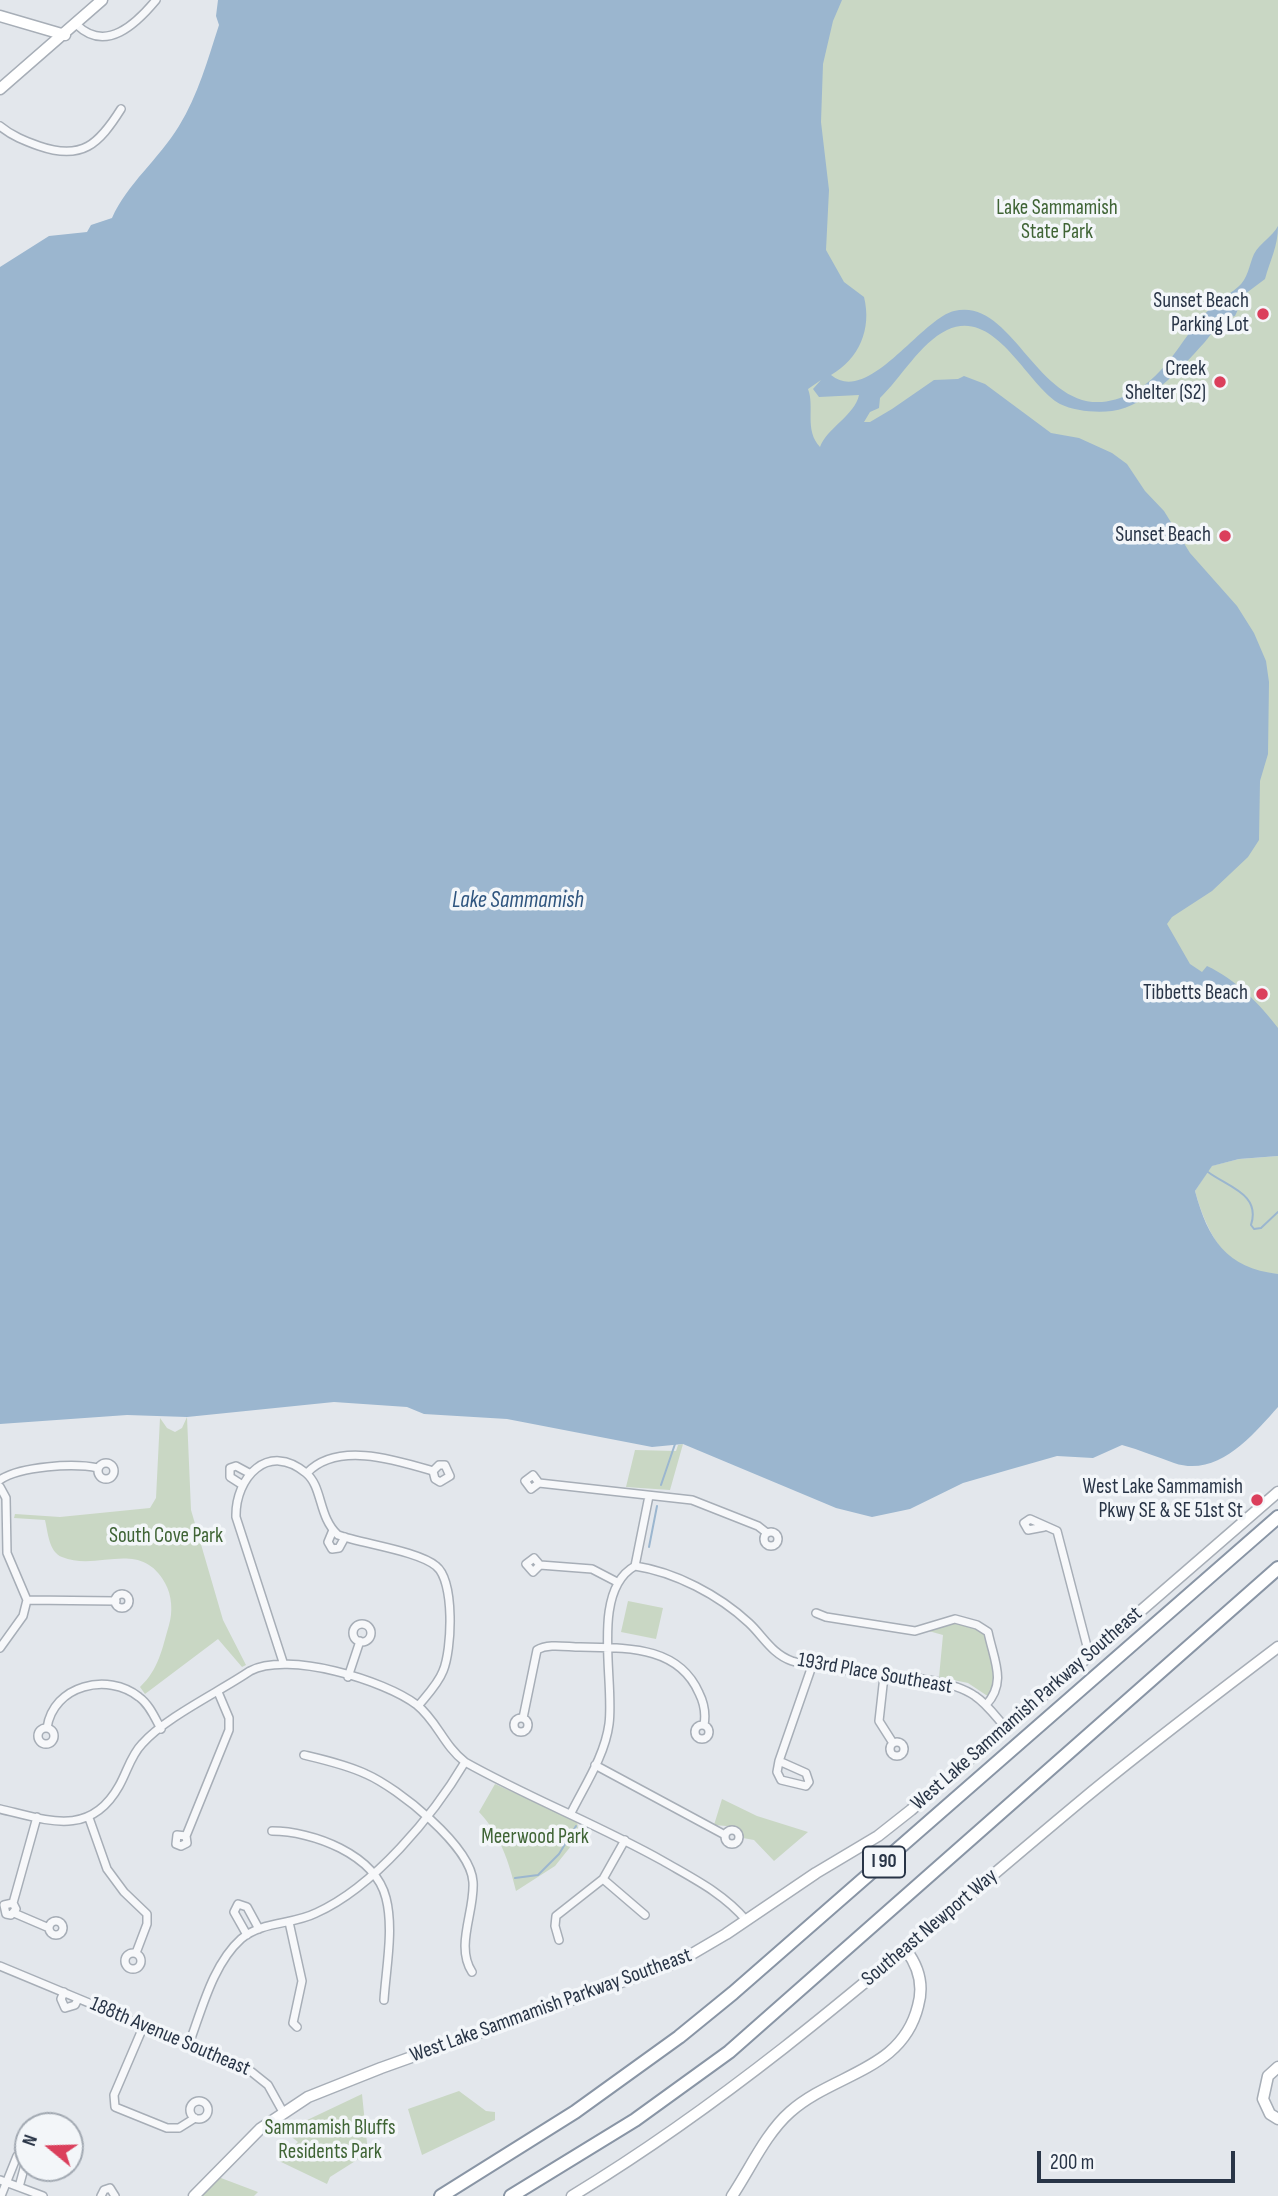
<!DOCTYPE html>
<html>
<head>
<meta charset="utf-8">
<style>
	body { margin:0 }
	#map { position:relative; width:1278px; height:2196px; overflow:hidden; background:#e3e7ec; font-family:"Sofia Sans Condensed",sans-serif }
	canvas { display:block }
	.north { position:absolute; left:14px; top:2112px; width:70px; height:70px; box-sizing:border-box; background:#f3f6f9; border:2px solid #a2a9b2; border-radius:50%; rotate:289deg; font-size:19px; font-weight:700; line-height:28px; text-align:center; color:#293547 }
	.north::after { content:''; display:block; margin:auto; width:24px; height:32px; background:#db3f5c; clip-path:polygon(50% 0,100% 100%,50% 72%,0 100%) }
	.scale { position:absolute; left:1037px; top:2151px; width:198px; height:32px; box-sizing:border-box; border:4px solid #293547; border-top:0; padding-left:9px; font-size:21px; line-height:24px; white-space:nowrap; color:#293547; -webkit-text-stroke:5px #f3f6f9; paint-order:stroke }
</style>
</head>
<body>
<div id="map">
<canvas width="1278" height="2196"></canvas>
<div class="north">N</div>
<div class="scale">200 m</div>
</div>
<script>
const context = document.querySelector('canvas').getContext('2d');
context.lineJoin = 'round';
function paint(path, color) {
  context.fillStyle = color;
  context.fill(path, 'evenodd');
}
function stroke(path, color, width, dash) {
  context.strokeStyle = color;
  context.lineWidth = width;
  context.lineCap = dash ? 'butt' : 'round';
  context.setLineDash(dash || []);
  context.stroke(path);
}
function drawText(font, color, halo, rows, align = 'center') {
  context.font = font + ' "Sofia Sans Condensed",sans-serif';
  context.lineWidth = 7;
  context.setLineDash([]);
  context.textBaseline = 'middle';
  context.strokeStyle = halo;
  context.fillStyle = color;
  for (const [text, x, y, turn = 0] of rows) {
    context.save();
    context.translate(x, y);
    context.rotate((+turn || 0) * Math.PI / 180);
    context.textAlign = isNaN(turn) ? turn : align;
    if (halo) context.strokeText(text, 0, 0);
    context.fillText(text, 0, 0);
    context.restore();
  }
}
paint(new Path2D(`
	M797,0H1278V1144L814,484L799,474Z
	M1278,1156V1274C1269,1273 1259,1273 1250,1270C1219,1260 1203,1220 1195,1191L1211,1166L1239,1159Z
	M187,1417L191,1510L223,1620L246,1665L242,1667L218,1639L145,1694L140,1687C159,1669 162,1649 169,1625C173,1612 172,1595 165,1583C140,1538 98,1572 62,1557C49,1552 48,1533 45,1520L14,1518L15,1514L60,1517L150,1508L156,1498L160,1418L167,1428L175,1432L182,1428Z
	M683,1444L670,1490L626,1487L635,1450L676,1451L678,1445Z
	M628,1601L663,1608L656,1639L621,1632Z
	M946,1621L985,1629L999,1685L992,1699L968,1683L939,1677L943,1635L925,1630Z
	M495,1784L577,1821L579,1836L555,1866L516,1891C509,1862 500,1834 479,1812Z
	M722,1799L757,1816L808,1832L774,1861L754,1840L743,1838L738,1827L714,1825Z
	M459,2091L486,2111L495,2112V2120L422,2155L408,2109Z
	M362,2094L368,2153L330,2177L327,2184L279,2161L298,2142L284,2131Z
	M213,2175L258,2192L254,2196H194Z`), '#c9d7c4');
paint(new Path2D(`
	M218,0H842L833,21L823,64L821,122L829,190L826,250L844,282L864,297C872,329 859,359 831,375C868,406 921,319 954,311C1020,294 1043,443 1135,391C1166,374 1180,342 1202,317C1212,305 1227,296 1238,287C1248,279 1249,265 1254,254C1260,243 1272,237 1278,226C1278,247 1270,260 1265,279L1245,294L1235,316C1218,319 1215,331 1204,343C1181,368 1148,406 1112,411C1096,413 1074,411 1060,404C1027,386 996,307 947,330C920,343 901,378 880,398L879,408L870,412L864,422H870L892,409L934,380L958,379L964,376L985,384L1051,433L1079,438L1112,453L1127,464L1145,491L1164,511L1190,553L1237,606L1254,633L1266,661L1269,682L1268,754L1260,781L1259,840L1248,857L1212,891L1172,917L1167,924L1190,964L1202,972L1207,966C1235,979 1260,1004 1278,1028V1156L1239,1159L1212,1166L1195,1191C1208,1239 1226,1268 1278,1274V1407C1253,1435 1218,1478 1174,1463C1157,1457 1140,1450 1122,1445L1093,1458L1057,1456L1008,1470L963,1483L910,1509L872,1517L836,1508L683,1444L652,1447L507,1419L424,1414L407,1407L334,1402L187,1417L127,1415L0,1424V267L49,236L87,232L91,225L112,218C127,184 159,159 179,126C198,95 208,59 219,25L216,16ZM821,380L813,389L819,397L859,395C855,415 826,429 820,447C804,430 815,407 808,389Z`), '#9bb6cf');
stroke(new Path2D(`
	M1208,1172C1228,1187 1261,1194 1251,1225L1254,1229L1261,1228L1278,1212
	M661,1485L675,1444
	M649,1547L657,1506
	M515,1878L538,1875L559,1854L576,1826`), '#9bb6cf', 2);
const street = new Path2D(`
	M77,25C106,53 136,24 156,0
	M0,126C12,136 25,141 39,146C82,161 99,144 121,109
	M98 1471a8 8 0 1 1 16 0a8 8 0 1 1-16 0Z
	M307,1473C337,1441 396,1460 433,1471L435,1479L440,1482L450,1476L445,1465H439L433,1471
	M0,1480C20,1466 74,1463 98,1468
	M539,1483L533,1475L525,1481L531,1489L539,1483L692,1500L758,1526L767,1533
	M241,1484L230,1477V1468L236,1466L249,1473
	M0,1487L6,1498L7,1553L27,1600L23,1616L0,1648
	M1044,1527L1028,1530L1024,1523L1030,1519L1057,1531L1089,1654
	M333,1530L328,1542L332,1549L339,1548L345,1537
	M764 1539a7 7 0 1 1 14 0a7 7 0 1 1-14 0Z
	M540,1565L534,1558L526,1564L533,1572L540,1565L592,1569L617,1582
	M635,1566C675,1572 719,1595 749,1623C763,1636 772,1654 792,1661C840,1676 938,1670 975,1696C987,1704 996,1717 1005,1727
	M115 1601a7 7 0 1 1 14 0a7 7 0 1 1-14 0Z
	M27,1600L116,1601
	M816,1613L826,1617L915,1631L955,1619L977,1625L988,1632C994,1661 1007,1682 986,1705
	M353 1633a9 9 0 1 1 18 0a9 9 0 1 1-18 0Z
	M283,1662L236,1517C235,1478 268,1441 306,1473C323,1487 318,1517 338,1535C363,1544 418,1551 436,1566C455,1581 452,1650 443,1671C438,1684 427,1695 418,1706
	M884,1676L879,1721L893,1743
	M348,1677L360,1641
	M514 1725a7 7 0 1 1 14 0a7 7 0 1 1-14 0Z
	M523,1718L537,1650C548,1643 567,1647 580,1647C625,1648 678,1645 699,1693C704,1703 706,1714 704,1725
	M695 1732a7 7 0 1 1 14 0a7 7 0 1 1-14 0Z
	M47,1728C53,1685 108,1672 139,1697C149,1704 155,1718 161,1729
	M38 1736a8 8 0 1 1 16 0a8 8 0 1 1-16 0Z
	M890 1749a7 7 0 1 1 14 0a7 7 0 1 1-14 0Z
	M304,1755C325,1760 347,1765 366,1774C398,1788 471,1846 473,1882C475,1911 455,1946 472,1972
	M779,1761L806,1773L809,1782L806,1786L781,1780L777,1772L779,1761L812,1666
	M595,1765L725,1835
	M0,1809C47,1820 90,1838 119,1786C127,1772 131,1755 142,1744C166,1717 219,1692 250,1671C288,1651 384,1680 417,1705C437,1721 444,1746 465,1762C529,1798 599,1825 663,1861C694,1879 723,1893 746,1920
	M571,1813C585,1785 605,1755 609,1724C615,1681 590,1591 635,1566L649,1496
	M89,1818L107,1869L124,1892L147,1914V1924L136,1953
	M725 1837a7 7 0 1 1 14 0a7 7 0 1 1-14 0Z
	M272,1831C312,1831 375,1854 386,1898C394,1929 386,1968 384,2000
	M186,1836L177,1835L176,1844L181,1846L187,1843L186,1836L229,1730V1718L218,1692
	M603,1879L645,1915
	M13,1903L4,1905L6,1914L11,1915L16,1909L13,1903L37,1817
	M14,1913L49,1928
	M49 1928a7 7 0 1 1 14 0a7 7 0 1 1-14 0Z
	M289,1922L302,1981L293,2023L297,2027
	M247,1935L234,1912L238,1904L247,1907L259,1929
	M559,1940L555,1926L556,1916L603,1879L625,1840
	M125 1961a8 8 0 1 1 16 0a8 8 0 1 1-16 0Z
	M0,1966L248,2069L268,2085L283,2112
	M64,1992L61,1999L65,2008L75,2005L78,1999
	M144,2025L114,2095L115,2107L167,2128H179L195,2118
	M189,2044C202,2009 213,1964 241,1939C262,1921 292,1925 316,1913C374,1887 433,1816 465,1762
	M190 2110a9 9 0 1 1 18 0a9 9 0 1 1-18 0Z
	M0,2180L43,2196
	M1,2196L17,2156L26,2161L19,2187
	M101,2196L104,2190L110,2188L115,2196`);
const secondary = new Path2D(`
	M0,16L65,35
	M0,89L102,0
	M1278,2067L1268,2076L1263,2099L1270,2114L1278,2119
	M194,2196L260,2129L308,2097L381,2068L680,1961L726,1934L816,1873L878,1836L911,1810L1278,1492
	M572,2196C757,2084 916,1938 1082,1800C1146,1747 1212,1697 1278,1647
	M732,2196C750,2169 766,2133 790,2112C834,2073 902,2071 918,2006C924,1985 919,1967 906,1950`);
const highway = new Path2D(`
	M441,2196L575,2112L679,2037L733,1993L1278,1517
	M511,2196L635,2120L729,2052L1278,1568`);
stroke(street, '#a7aeb7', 10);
stroke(secondary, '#a7aeb7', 13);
stroke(highway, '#8995a5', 16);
stroke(street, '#f7f8fa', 7);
stroke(secondary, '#fff', 10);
stroke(highway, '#fff', 12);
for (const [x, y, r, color] of [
	[1263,314,7,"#db3f5c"],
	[1220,382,7,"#db3f5c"],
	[1225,536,7,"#db3f5c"],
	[1262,994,7,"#db3f5c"],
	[1257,1500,7,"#db3f5c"]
]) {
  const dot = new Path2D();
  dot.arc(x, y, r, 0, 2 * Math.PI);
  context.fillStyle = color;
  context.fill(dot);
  stroke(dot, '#f3f6f9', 2.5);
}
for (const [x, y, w] of [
	[884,1862,42]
]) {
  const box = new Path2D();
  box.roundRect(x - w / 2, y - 15.5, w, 31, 5);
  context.fillStyle = '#f3f6f9';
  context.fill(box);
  stroke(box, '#293547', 2);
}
drawText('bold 19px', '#293547', null, [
	["I 90",884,1862]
]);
drawText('21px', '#3f6435', '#f3f6f9', [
	["Lake Sammamish",1057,209],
	["State Park",1057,233],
	["South Cove Park",166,1537],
	["Meerwood Park",535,1838],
	["Sammamish Bluffs",330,2129],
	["Residents Park",330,2153]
]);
drawText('21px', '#293547', '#f3f6f9', [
	["Sunset Beach",1249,302],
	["Parking Lot",1249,326],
	["Creek",1206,370],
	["Shelter (S2)",1206,394],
	["Sunset Beach",1211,536],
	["Tibbetts Beach",1248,994],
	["West Lake Sammamish",1243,1488],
	["Pkwy SE & SE 51st St",1243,1512]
], 'right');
drawText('21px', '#293547', '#f3f6f9', [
	["193rd Place Southeast",875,1674,10],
	["West Lake Sammamish Parkway Southeast",1027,1709,-41],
	["Southeast Newport Way",930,1928,-40],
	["West Lake Sammamish Parkway Southeast",551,2006,-20],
	["188th Avenue Southeast",170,2037,23]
]);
drawText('italic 23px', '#2f557f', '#f3f6f9', [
	["Lake Sammamish",518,901]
]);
</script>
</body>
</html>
